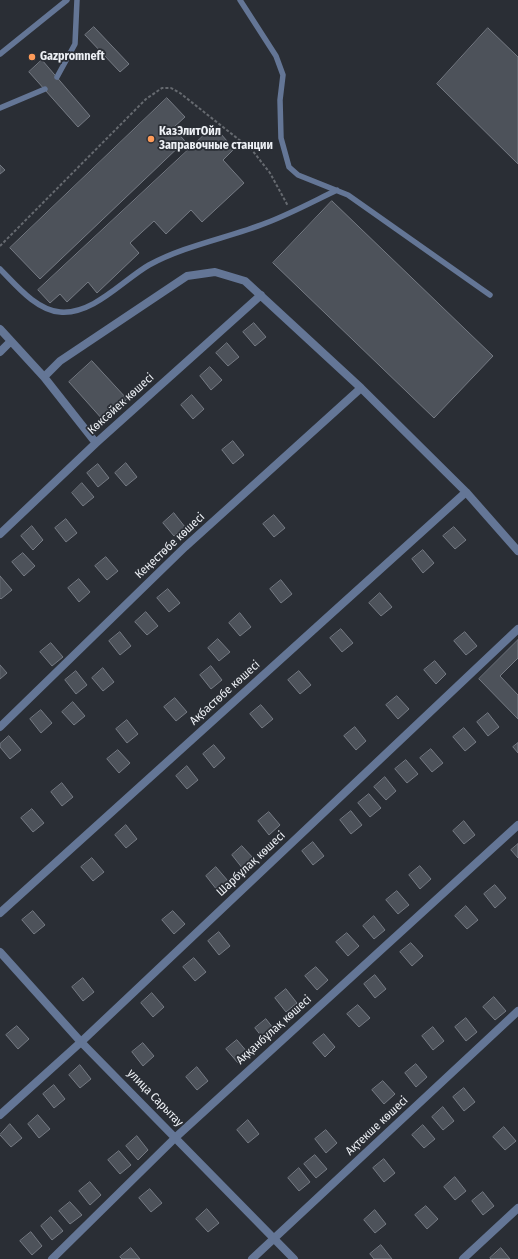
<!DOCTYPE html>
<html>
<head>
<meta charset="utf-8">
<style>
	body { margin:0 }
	canvas { display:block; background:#2a2e35 }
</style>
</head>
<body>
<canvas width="518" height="1259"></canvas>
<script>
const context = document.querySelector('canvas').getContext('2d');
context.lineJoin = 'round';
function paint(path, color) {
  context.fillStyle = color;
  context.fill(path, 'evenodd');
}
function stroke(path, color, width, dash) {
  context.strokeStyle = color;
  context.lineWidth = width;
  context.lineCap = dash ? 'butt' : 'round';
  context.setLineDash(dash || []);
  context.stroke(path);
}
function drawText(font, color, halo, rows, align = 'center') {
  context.font = font + ' "Fira Sans Condensed",sans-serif';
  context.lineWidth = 3.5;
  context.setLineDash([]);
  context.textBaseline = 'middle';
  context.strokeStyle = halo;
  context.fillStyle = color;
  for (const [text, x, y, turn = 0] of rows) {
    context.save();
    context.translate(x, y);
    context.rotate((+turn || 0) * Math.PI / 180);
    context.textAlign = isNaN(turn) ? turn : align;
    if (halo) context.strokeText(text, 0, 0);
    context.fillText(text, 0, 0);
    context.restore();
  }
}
const building = new Path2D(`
	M94,27L129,64L120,72L85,35Z
	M488,28L518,57V164L437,84Z
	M42,60L90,116L78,127L29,72Z
	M167,98L185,117L173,128L185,141L40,279L10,248Z
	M214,126L234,149L223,160L244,183L202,222L191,210L166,234L154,221L130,243L139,253L97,293L88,282L67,302L60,294L50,303L38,290Z
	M0,165L5,170L0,174Z
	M332,201L493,356L434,418L273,263Z
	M254,323L266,337L255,346L243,332Z
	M227,343L239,357L228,366L216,353Z
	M92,361L127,399L103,420L69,382Z
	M210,367L222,380L211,390L200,376Z
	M192,395L204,409L193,419L181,405Z
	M233,441L244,455L233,464L222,450Z
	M126,463L137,477L126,486L115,473Z
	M98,464L109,478L98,487L87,473Z
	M82,483L94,497L83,506L72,493Z
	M174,513L185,527L174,536L163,523Z
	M274,515L285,528L274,537L263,524Z
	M66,519L77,533L66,542L55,528Z
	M32,526L43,540L33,550L21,536Z
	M454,527L466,540L455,549L443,536Z
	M423,550L434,563L423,573L412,559Z
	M23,553L35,566L24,576L12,562Z
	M106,557L118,571L107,580L95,566Z
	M0,576L12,590L1,599L0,598Z
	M79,579L90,592L79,602L68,588Z
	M281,580L292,594L281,603L270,589Z
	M168,589L180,603L169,612L157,598Z
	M380,593L392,607L381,616L369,603Z
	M146,612L158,626L147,635L135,622Z
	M240,613L251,627L240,636L229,623Z
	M341,629L353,643L342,652L330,638Z
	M120,632L131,646L120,655L109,641Z
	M465,632L477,646L466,655L454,641Z
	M218,639L230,652L219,661L208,648Z
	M518,640V658L500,676L518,695V719L479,679Z
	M51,643L63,657L52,666L40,652Z
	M435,661L446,674L436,684L424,670Z
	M0,665L7,673L0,679Z
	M211,666L222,680L211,689L200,675Z
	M103,668L114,682L103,691L92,678Z
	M76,671L87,685L76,694L65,680Z
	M299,671L311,685L300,694L288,680Z
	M397,696L409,709L398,719L386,705Z
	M175,698L187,712L176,721L164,707Z
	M73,702L85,716L74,725L62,712Z
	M261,705L273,719L262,728L250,714Z
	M41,710L52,723L41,733L30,719Z
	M488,713L499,727L488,736L477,722Z
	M127,720L138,734L127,743L116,729Z
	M355,727L366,741L356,750L344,736Z
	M464,728L476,742L465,751L453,737Z
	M9,736L21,750L10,759L0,747V744Z
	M518,743V753L513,747Z
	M214,745L225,758L214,768L203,754Z
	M431,749L443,763L432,772L420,758Z
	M118,750L130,763L119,773L107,759Z
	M406,760L418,774L407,783L395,769Z
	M187,766L198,780L187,789L176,776Z
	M385,777L396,791L386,800L374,787Z
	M62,783L73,797L62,806L51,792Z
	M369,794L381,808L370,817L358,803Z
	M32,809L44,823L33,832L21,818Z
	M351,811L362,825L351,834L340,820Z
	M269,812L280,825L269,835L258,821Z
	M464,821L475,835L464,844L453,831Z
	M126,825L137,839L126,848L115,835Z
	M313,842L324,856L313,865L302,851Z
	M518,844V858L511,850Z
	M242,846L254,859L243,869L232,855Z
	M92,858L104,872L93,881L81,867Z
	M420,866L431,879L420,889L409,875Z
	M216,867L228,881L217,890L206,876Z
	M495,885L506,898L495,908L484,894Z
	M397,891L409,905L398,914L386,900Z
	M466,906L478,920L467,929L455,916Z
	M33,911L45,925L34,934L22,920Z
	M173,911L185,924L174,934L162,920Z
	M374,916L385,930L374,939L363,926Z
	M219,932L230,946L219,955L208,941Z
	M347,933L359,946L348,956L336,942Z
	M411,943L423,956L412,966L400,952Z
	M194,958L206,972L195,981L183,967Z
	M316,967L328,980L317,990L305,976Z
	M375,975L386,989L375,998L364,984Z
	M83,978L94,992L83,1001L72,987Z
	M286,989L297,1003L286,1012L275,998Z
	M152,993L164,1007L153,1017L141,1003Z
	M494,997L506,1011L495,1020L483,1007Z
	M358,1005L370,1018L359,1027L347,1014Z
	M466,1018L477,1032L466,1041L455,1027Z
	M266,1019L277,1033L266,1042L255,1028Z
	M17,1026L29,1039L18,1049L6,1035Z
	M433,1027L444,1041L433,1050L422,1036Z
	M324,1034L335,1047L325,1057L313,1043Z
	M237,1040L248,1053L238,1063L226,1049Z
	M143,1043L154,1056L143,1066L132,1052Z
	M416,1064L427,1077L416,1087L405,1073Z
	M80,1065L91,1079L80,1088L69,1075Z
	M197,1067L208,1081L197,1090L186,1077Z
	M383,1081L395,1094L384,1104L372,1090Z
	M54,1085L65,1099L54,1108L43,1094Z
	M464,1088L475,1102L464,1111L453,1097Z
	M443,1107L454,1121L443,1130L432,1117Z
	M38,1115L50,1129L39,1138L28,1124Z
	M248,1120L259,1134L248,1143L237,1130Z
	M10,1124L22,1138L11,1147L0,1135Z
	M423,1125L435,1139L424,1148L412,1135Z
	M504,1127L516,1141L505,1150L493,1137Z
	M326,1130L337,1143L326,1153L315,1139Z
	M137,1136L148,1150L138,1160L126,1146Z
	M119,1151L131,1165L120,1174L108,1160Z
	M315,1155L327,1169L316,1178L304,1164Z
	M384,1159L395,1173L384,1182L373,1168Z
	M299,1168L310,1182L299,1191L288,1178Z
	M455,1177L466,1191L455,1200L444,1187Z
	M90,1182L101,1195L90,1205L79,1191Z
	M150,1189L162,1203L151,1212L139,1198Z
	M483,1192L494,1206L483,1215L472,1201Z
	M70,1202L82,1215L70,1224L59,1211Z
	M426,1206L438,1219L427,1229L415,1215Z
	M207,1209L219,1223L208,1232L196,1219Z
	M375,1210L386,1224L375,1233L364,1220Z
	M51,1217L63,1231L52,1240L41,1226Z
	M31,1232L42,1246L32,1255L20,1241Z
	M381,1245L392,1259H374L370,1254Z
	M131,1248L140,1259H122L120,1257Z
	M501,1248L510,1259H491L490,1258Z`);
paint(building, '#4d525a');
stroke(building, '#757a83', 1);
stroke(new Path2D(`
	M0,246L146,99L162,88H171L180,93L252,150L270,173L288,206`), '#666a70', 2, [3, 2]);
stroke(new Path2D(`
	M240,0L276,56L283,75L280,100L281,138L289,167L298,175L348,195L490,295
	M0,54L67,0
	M57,77L75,44L77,0
	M0,108L45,89
	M0,269C16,285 36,310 60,312C93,315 123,280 149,265C186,245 228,238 266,223C290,214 314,201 337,190`), '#647696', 5.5);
stroke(new Path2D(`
	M0,329L44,377L96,443
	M0,352L11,341
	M44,377L60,361L187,276L215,272L245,281L361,388L466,492L518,551
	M0,534L96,443L261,295
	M0,727L185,547L361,388
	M0,913L466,492
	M0,952L81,1042L294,1259
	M0,1115L81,1042L518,629
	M52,1259L176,1137L518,825
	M252,1259L518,1011
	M463,1259L518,1208`), '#647696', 8);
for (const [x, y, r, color] of [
	[32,57,4,"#fe9b59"],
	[151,139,4,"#fe9b59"]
]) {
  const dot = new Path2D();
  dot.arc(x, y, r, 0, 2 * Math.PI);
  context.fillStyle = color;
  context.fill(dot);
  stroke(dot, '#2a2e35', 1.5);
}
drawText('bold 12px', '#edf0f5', '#2a2e35', [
	["Gazpromneft",40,57],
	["КазЭлитОйл",159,132],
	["Заправочные станции",159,146]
], 'left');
drawText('12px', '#edf0f5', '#2a2e35', [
	["Көксәйек көшесі",121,404,-42],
	["Кеңестөбе көшесі",170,546,-43],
	["Ақбастөбе көшесі",225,693,-42],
	["Шарбұлақ көшесі",251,864,-43],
	["Аққанбұлақ көшесі",274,1030,-42],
	["улица Сарытау",155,1098,46],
	["Ақтекше көшесі",377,1126,-43]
]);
</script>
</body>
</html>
